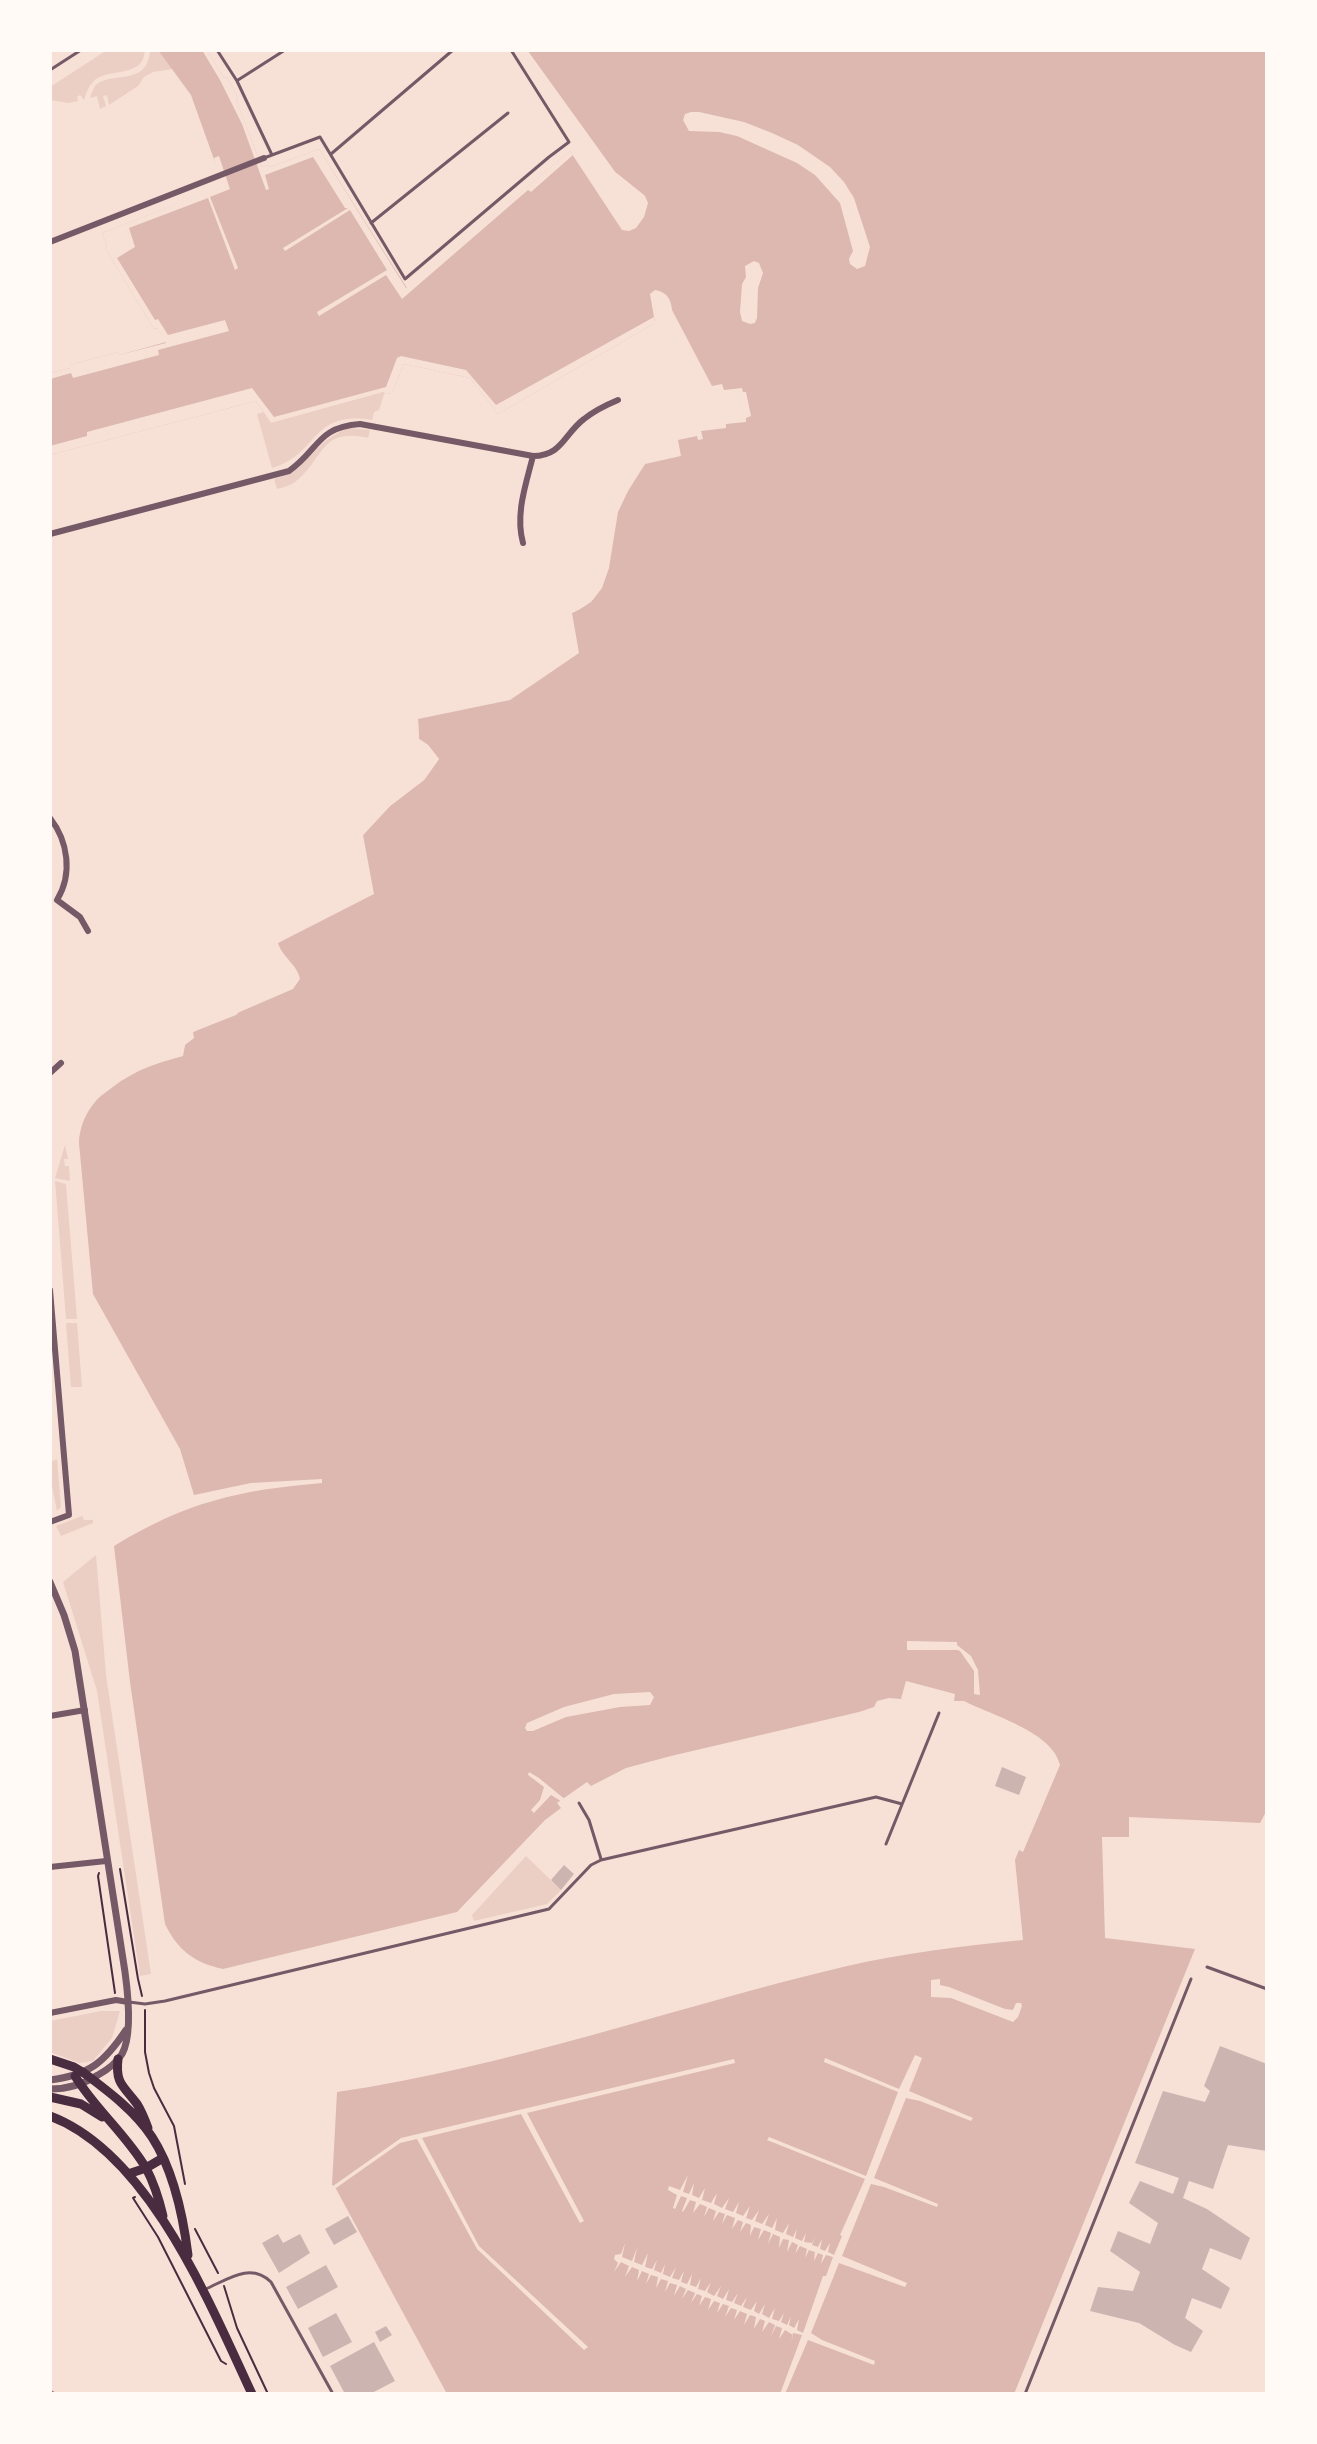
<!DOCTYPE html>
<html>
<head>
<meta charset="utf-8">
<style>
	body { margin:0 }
	#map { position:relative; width:1317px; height:2444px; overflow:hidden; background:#f7e1d7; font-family:Inter,sans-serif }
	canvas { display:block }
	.frame { position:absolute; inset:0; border:52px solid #fffaf5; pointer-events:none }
</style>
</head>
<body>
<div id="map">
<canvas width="1317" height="2444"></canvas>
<div class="frame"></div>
</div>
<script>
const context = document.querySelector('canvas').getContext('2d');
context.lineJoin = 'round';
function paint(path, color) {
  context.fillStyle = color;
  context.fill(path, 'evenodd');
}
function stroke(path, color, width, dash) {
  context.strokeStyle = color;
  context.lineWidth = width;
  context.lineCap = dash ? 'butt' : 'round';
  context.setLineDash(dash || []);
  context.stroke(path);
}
paint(new Path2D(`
	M107,50H145C143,80 108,66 93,82C88,87 86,94 84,100L80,95L77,97L78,101L69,103L50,100V87Z
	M150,50H159L173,69L153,72L144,77L138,86L109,105L107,95L103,96L106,106L100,109L97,96L90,98C91,95 93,89 95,86C110,70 148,88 150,50Z
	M385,391L379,410L374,412L372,420C310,410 319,455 272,468L257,414L264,412L271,423Z
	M351,428L370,430L368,438C320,427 325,458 295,482C290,486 283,487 277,489L274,479C311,470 313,438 351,428Z
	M65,1145L68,1159H64L65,1166H69L70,1181L55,1178Z
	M55,1181L66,1184L77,1319H66Z
	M66,1323H77L82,1387H71Z
	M57,1459L61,1507L57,1511L50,1476V1462Z
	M82,1516L84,1520H93V1523L61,1536L56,1526Z
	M96,1555L106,1675L151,1974L140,1976L97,1691L63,1582Z
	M526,1856L561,1890L547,1904L474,1921L472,1915Z
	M101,2011H120L112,2038L93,2061L79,2063L50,2052V2021Z`), '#ebcfc5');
paint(new Path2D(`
	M158,50H207L224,78L227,77L238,98L236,100L262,167L268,165L270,167L319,149L407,288L570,151L622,230L629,231L636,228L644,217L648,203L645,196L615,172L527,50H1267V1810L1260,1823L1129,1817V1837H1102L1105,1938L1195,1949L1014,2394H447L335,2187L332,2185L337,2092C510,2067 674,2007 843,1967C902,1953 963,1946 1023,1940L1015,1860L1019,1850L1023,1852L1060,1765C1053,1732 991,1715 964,1701H954L955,1694L906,1681L901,1699L889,1698L877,1701L874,1707L859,1712L671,1756L626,1768L591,1786L587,1782L557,1803L561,1808L545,1820L457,1912L223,1969C194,1963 177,1949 165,1924L130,1682L114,1546C186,1502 239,1490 322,1483V1479L251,1483L194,1495L180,1449L93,1294L79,1143C82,1090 138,1068 182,1056L185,1045L193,1032L293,989L300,979C297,964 282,957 278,943L374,894L363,835L390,806L424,780L439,759L428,745L419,739L418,719L510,700L579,653L572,613C618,594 604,553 617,514C623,496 634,480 645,464L681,456L678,440L697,436L698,440L703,439L701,431L726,428V424L746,422V418L751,416L746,392H743L742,388L724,390L722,384L712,386L672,310C671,299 667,292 655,290L650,294L655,323L498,414L470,378L404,364L392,393L385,394L384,392L271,423L256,401L50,455V373L70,368V365L117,352L119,355L166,342L157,328L154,329L105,248L107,246L102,233L221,187L216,165L191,95Z`), '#dcb8b0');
paint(new Path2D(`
	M202,50H207L224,78L227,77L238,98L236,100L262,167L268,165L270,167L319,149L406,288L570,151L573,155L531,192L528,190L402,299L386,275L319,316L317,312L387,270L350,210L285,251L283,248L348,208H345L313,157L265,175L269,189L266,190L242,124L220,80Z
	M523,50H527L615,172L645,196L640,197L612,175Z
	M691,112H699L744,122L772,133L798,145L830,167L844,182L854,198L870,247L865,266L857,269L850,264L849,259L853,251L840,203L815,175L797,163L737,136L719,132L689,131L683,120L685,114Z
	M219,156L230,189L210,197L238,268L235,270L208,198L129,228L135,247L117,258L155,320L158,319L168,335L225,320L229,331L158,350L159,355L73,378L71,373L50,379V373L70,368V365L117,352L119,355L166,343L157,328L154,329L105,248L107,246L102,233L220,187L214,158Z
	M754,261L759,263L763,273L758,288L757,318L755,323L750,324L742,321L740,312L742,284L746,277L745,266Z
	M654,317L655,323L498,414L470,378L404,364L392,393L385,394L384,392L271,423L256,401L50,455V446L87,436V432L252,388L274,417L386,387L397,358L401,356L466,370L496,405Z
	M645,464L628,491L618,512L609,568L602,588L591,602L572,613L571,609L588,599L598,586L605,567L614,511L631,478L640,465Z
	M418,719L419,739L428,745L439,759L424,780L390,806L363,835L362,831L387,804L421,777L434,759L425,748L415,741L414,720Z
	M238,1008L239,1012L236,1015L193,1032L194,1038L185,1045L183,1056L147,1066L121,1081L94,1101L93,1097L119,1077L146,1062L179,1053L181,1043L189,1036L191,1028L234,1012Z
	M907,1641L957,1642V1645L971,1656L978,1670L980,1695L974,1694V1671L960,1651L957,1650H907Z
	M650,1692L654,1697L650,1705L620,1707L566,1717L533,1731H527L525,1728L527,1723L564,1707L614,1694Z
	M529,1772L539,1778L567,1801L564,1803L551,1795L534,1813L531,1810L540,1800L544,1787L528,1775Z
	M940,1979V1985L949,1987L1005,2009L1013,2010L1016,2003H1021L1022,2006L1018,2017L1013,2022L951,1998L931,1997V1980Z
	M915,2055L922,2058L909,2091L973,2118L971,2121L920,2101L906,2098L874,2178L938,2204L937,2207L884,2187L871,2184L842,2256L907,2283L905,2287L839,2263L811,2333L822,2340L875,2361L874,2365L808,2340L785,2394H780L802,2335L793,2333L791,2344L793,2335L785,2330L779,2339L782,2328L776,2326L771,2336L775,2325L769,2322L762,2332L765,2321L760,2319L754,2329L756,2317L750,2315L744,2325L747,2314L740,2311L734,2320L737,2310L731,2308L725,2317L729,2306L723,2304L717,2313L720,2303L714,2301L708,2310L711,2299L705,2297L699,2306L702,2296L697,2294L691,2303L695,2293L688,2290L682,2299L686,2289L680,2286L674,2296L677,2285L670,2283L665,2292L668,2281L661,2279L656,2288L658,2277L651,2275L646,2284L649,2274L642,2271L637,2281L639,2270L632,2267L625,2277L629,2266L621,2262L614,2272L618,2263L614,2259L615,2255L621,2254L625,2243L622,2257L632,2261L637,2248L634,2262L642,2265L648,2253L645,2267L652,2269L657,2260L654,2270L661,2273L665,2264L663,2274L670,2277L676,2267L672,2278L679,2280L684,2271L681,2282L687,2284L692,2274L690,2285L696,2287L701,2278L698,2289L705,2291L711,2282L707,2292L714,2296L721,2286L717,2296L723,2299L729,2289L726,2300L732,2302L738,2293L734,2303L741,2306L747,2297L743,2307L751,2310L757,2301L754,2311L759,2314L765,2304L762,2314L769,2318L775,2308L772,2319L779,2321L784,2313L781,2322L787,2325L791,2316L789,2325L794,2328L799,2319L797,2330L803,2333L823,2276H826L833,2257L826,2255L821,2264L823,2255L818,2253L814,2261L815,2252L809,2250L805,2258L807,2249L800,2246L795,2254L798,2245L792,2242L787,2252L789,2240L783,2239L779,2248L780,2237L773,2234L768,2244L771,2233L764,2230L758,2240L761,2229L754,2227L750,2236L751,2225L746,2223L740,2232L743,2222L738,2220L732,2229L735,2218L727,2215L722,2224L725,2214L719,2212L713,2221L716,2211L709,2208L704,2217L707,2207L700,2204L693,2213L696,2202L690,2200L683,2212L682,2211L687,2198L681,2196L675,2209L673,2208L677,2195L668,2190L669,2186L680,2190L688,2175L683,2192L689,2194L694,2183L692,2195L699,2198L705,2188L702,2200L711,2203L717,2193L714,2204L722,2208L729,2198L725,2209L733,2212L739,2202L736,2213L743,2216L750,2206L746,2218L752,2220L759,2210L755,2221L762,2224L769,2214L765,2225L772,2228L777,2218L775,2230L783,2233L789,2223L786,2234L793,2237L797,2229L795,2238L802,2241L806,2233L804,2242L812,2243L815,2237L812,2245L818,2247L822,2239L820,2249L825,2251L830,2243L828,2252L834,2255L842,2236L840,2235L865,2179L767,2140L769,2137L866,2176L898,2092L824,2062L825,2058L899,2089Z
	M734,2059L735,2063L527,2113L584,2221L580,2223L521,2114L422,2138L479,2246L588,2347L584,2350L477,2249L417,2139L400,2143L336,2188L333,2186L401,2138Z`), '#f7e1d7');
paint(new Path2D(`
	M1002,1767L1026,1777L1019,1795L995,1786Z
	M564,1865L574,1874L561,1890L551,1880Z
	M1220,2046L1267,2064V2151L1228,2145L1213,2189L1189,2181L1183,2198L1207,2209L1250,2238L1241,2260L1210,2248L1202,2269L1230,2288L1221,2309L1192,2298L1185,2318L1203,2331L1191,2352L1175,2345L1139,2323L1090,2311L1098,2287L1133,2291L1140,2272L1110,2251L1118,2231L1150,2244L1158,2223L1129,2203L1140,2181L1173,2194L1179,2178L1135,2163L1163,2091L1205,2102L1210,2091L1204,2086Z
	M348,2216L357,2232L334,2245L325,2229Z
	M278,2234L283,2243L300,2234L310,2253L279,2273L262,2243Z
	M326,2265L338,2287L298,2309L286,2287Z
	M336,2313L352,2342L323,2357L308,2328Z
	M386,2326L392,2335L380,2342L375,2332Z
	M374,2342L395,2381L370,2394H345L330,2366Z`), '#ccb4b1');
stroke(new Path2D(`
	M120,1869L138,1979L142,1996
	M99,1873L98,1876L115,1993
	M145,2010V2052L149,2073L154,2088L174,2126L185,2184
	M135,2197L133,2198L158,2237L221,2361L226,2364
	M195,2229L218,2273
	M224,2286L237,2328L268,2394`), '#4a2c40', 2);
stroke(new Path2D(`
	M217,50L237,81L272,155
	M50,70L81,50
	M238,80L285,50
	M331,154L453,50
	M264,158L320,137L405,279L549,157L569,142L511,50
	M371,223L508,113
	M579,1803L589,1820L601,1859
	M886,1844L939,1713
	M1207,1967L1267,1989
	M129,2002L145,2004L165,2001L549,1909L591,1865L601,1860L876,1797L902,1804
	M206,2289C228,2279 251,2262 271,2282L333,2394
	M1025,2394L1191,1979`), '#755966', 3);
stroke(new Path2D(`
	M50,242L264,158
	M50,534L289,471C319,450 317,427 360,424L533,456C562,456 564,434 584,419C594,411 606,405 618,400
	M523,543C515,514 526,484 533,456
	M50,818C68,841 73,874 57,900
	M57,900L80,917L88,931
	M50,1073L61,1063
	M50,1290L69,1515L50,1522
	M50,1716L85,1710
	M50,1867L106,1861
	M50,2013L116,2000L128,2002`), '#755966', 6);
stroke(new Path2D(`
	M50,1582L64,1615L75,1651L125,1972C128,1994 132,2036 122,2054C116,2064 107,2070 98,2075C84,2084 67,2089 50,2089
	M50,2080C89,2075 104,2063 126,2030`), '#755966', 7);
stroke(new Path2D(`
	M118,2059C115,2084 124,2086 137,2104C142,2112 145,2120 148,2128
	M84,2073C108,2091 135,2111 152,2137C174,2171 183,2215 188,2255
	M75,2076C95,2109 126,2134 146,2168C154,2183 159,2199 163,2216
	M50,2097L81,2104L102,2117
	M50,2116C149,2153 210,2304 252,2394
	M128,2174L146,2168L163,2158`), '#4a2c40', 9);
stroke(new Path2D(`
	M50,2059L74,2067L84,2073`), '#4a2c40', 9);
stroke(new Path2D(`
	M50,2391L55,2394`), '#8f747c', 3);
</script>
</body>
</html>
